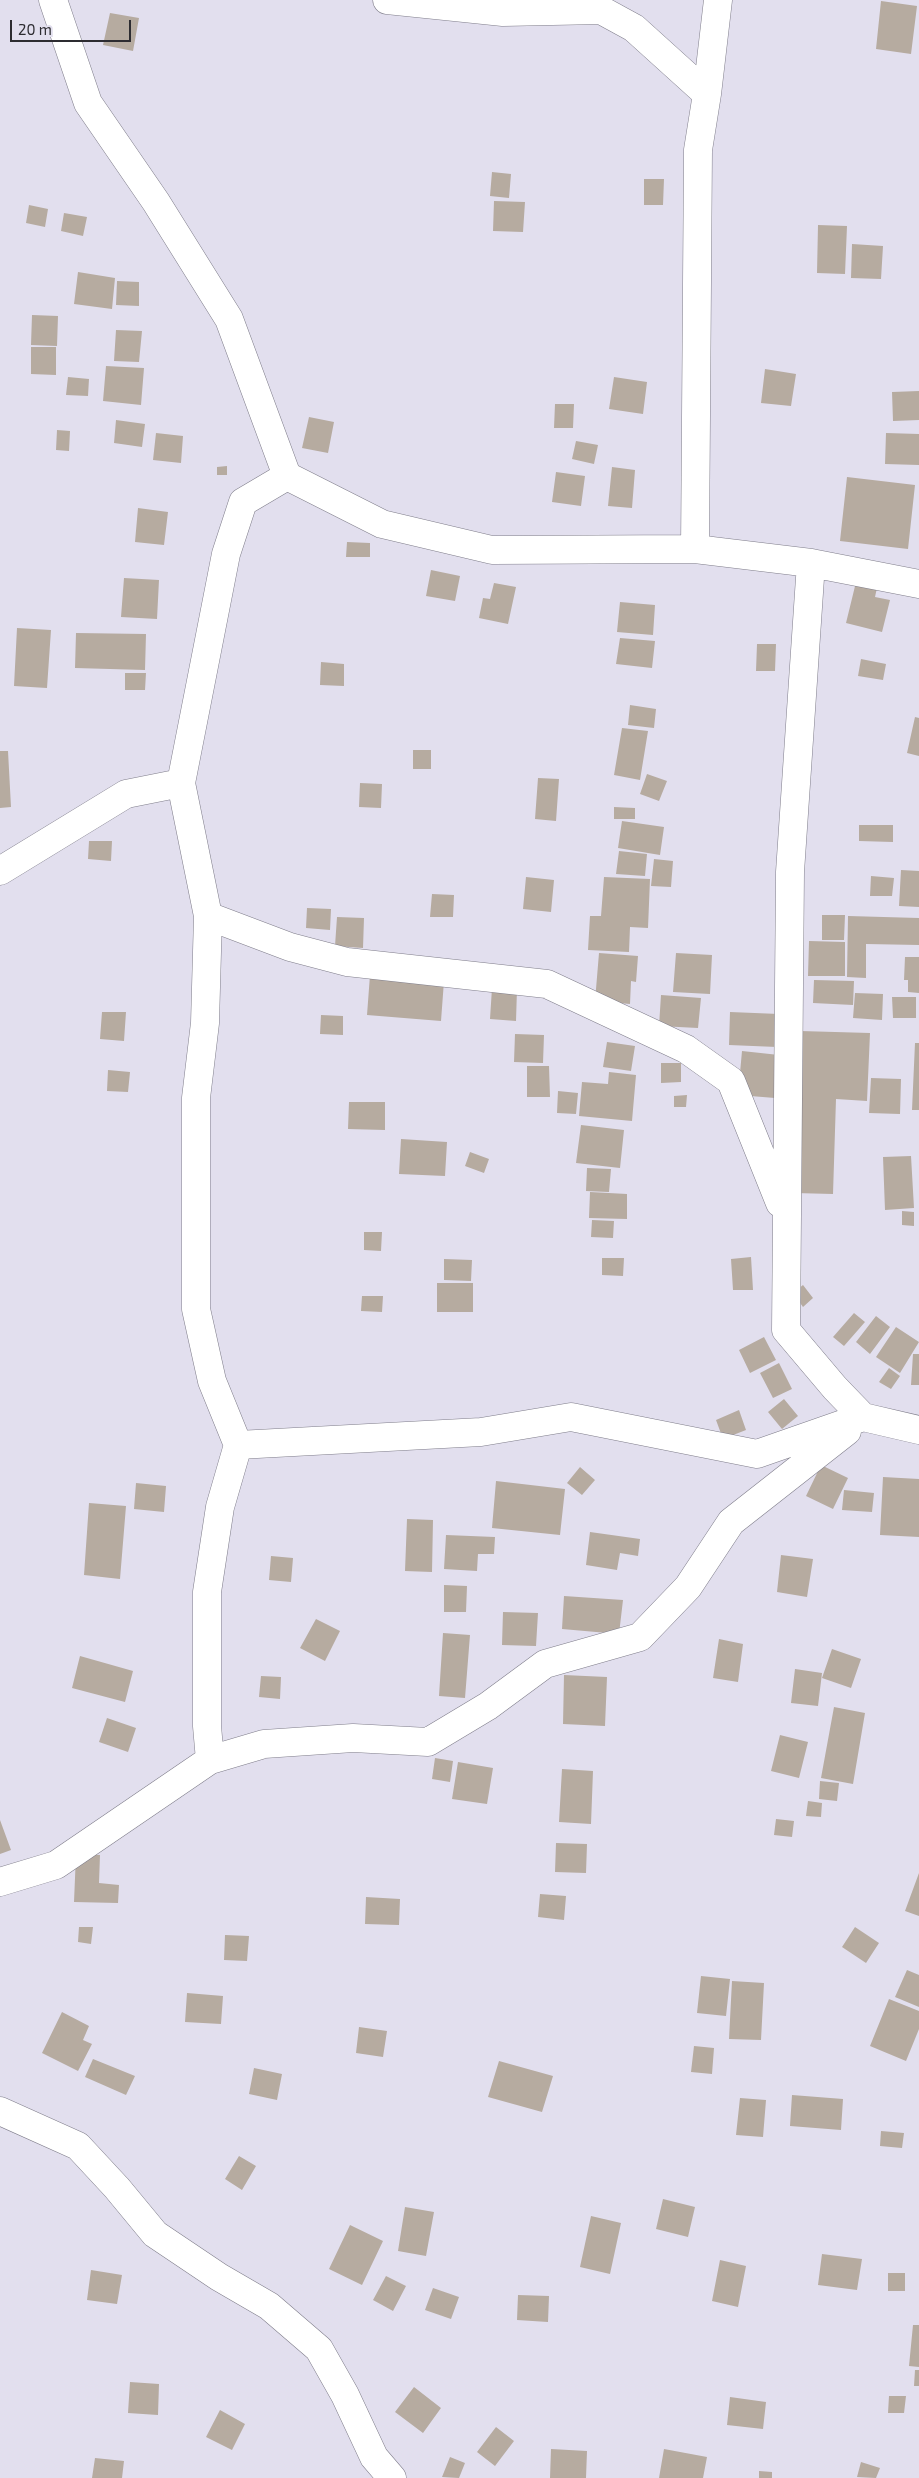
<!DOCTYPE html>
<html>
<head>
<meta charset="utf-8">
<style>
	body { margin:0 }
	#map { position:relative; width:919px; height:2478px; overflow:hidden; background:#e2dfee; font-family:"Exo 2",sans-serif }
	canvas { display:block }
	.scale { position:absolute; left:10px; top:20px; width:121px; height:22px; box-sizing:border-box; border:2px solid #2d2c31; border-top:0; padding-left:6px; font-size:15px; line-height:18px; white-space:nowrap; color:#2d2c31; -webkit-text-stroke:4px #e2dfee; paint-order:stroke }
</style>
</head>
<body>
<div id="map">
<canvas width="919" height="2478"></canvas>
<div class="scale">20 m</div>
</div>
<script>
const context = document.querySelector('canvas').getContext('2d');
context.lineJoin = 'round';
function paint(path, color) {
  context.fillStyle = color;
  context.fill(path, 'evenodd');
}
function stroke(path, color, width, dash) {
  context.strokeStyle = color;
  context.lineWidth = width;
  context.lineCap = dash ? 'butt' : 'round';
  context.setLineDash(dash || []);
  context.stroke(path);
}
paint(new Path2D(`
	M881,1L917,6L911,54L876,49Z
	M110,13L139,18L133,51L103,45Z
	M492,172L511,174L509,198L490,196Z
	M644,179H664L663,205H644Z
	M494,201L525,202L523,232L493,231Z
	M29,205L48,209L45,227L26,223Z
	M64,213L87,217L83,236L61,231Z
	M818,225L847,226L845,274L817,273Z
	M852,244L883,246L881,279L851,278Z
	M78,272L115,278L112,309L74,304Z
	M117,281L139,282V306L116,305Z
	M32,315L58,316L57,346L31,345Z
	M116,330L142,331L139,362L114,361Z
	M31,347H56V375L31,374Z
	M106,366L144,368L141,405L103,401Z
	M765,369L796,374L791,406L761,403Z
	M68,377L89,379L88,396L66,395Z
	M614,377L647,382L643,414L609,409Z
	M919,391V420L893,421L892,392Z
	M555,404H574L573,428H554Z
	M309,417L334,422L328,453L302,448Z
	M116,420L145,424L142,447L114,443Z
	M57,430L70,431L69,451L56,450Z
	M156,433L183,436L181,463L153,460Z
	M886,433L919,434V465L885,464Z
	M576,441L598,445L594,464L572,459Z
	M227,466V475H217V467Z
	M612,467L635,470L632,508L608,506Z
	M556,472L585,476L581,506L552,502Z
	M847,477L915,485L908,549L840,541Z
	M138,508L168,512L164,545L135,542Z
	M347,542L370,543V557H346Z
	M431,570L460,576L455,601L426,596Z
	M124,578L159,580L157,619L121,617Z
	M857,578L878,583L875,597L890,600L882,632L846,623Z
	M494,583L516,587L508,624L479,618L483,598L490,599Z
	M620,602L655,605L653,635L617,632Z
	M17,628L51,630L47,688L14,686Z
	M76,633L146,634L145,670L75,668Z
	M620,638L655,641L652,668L616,664Z
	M757,644H776L775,671H756Z
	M861,659L886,664L883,680L858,676Z
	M321,662L344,664V686L320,685Z
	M125,673H146L145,690H125Z
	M630,705L656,709L654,728L628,725Z
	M915,717L919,718V756L907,753Z
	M622,728L648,731L640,780L614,775Z
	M413,750H431V769H413Z
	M0,751H8L11,807L0,808Z
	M647,774L667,781L659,801L640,794Z
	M538,778L559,779L556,821L535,819Z
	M360,783L382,784L381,808L359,807Z
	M614,807L635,808V819H614Z
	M622,821L664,827L660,855L618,848Z
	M859,825H893V842L859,841Z
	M89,841H112L111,861L88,859Z
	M619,851L647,854L645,876L616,874Z
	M654,859L673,861L671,887L651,886Z
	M901,870L919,871V907L899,906Z
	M871,876L894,878L892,896H870Z
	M526,877L554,880L551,912L523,909Z
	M604,877L650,879L648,928L630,927L629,952L588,950L590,916H601Z
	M432,894L454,895L453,917H430Z
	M307,908L331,909L330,930L306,928Z
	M822,915H845L844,940H822Z
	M848,916L919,918V945L866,944V978L847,977Z
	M337,917L364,918L363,948L335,946Z
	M809,941L845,942V976H808Z
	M599,953L638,956L636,982L631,981L630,1004L595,1001Z
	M676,953L712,955L710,994L673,992Z
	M905,957H919V993L908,992V980H904Z
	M370,975L444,981L441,1021L367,1015Z
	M814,980L854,981L853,1005L813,1003Z
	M492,988L517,989L516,1021L490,1019Z
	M855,993L883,994L882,1020L853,1018Z
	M661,995L701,998L698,1028L659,1026Z
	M892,997H916V1018H893Z
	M102,1012H126L124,1041L100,1039Z
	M730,1012L779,1014L777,1047L729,1045Z
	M321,1015L343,1016V1035L320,1034Z
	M800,1031L870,1033L867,1101L836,1099L833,1194L794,1193Z
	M515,1034L544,1035L543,1063L514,1062Z
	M607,1042L635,1046L631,1071L603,1067Z
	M915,1043H919V1110H912Z
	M742,1051L779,1055L775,1098L738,1095Z
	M661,1063H681V1082L661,1083Z
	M527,1066H549L550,1097H527Z
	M108,1070L130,1072L128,1092L107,1091Z
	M609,1072L636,1075L632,1121L579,1116L582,1082L608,1084Z
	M871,1078L901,1079L900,1114L869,1113Z
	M558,1091L578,1093L576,1114L557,1113Z
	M687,1095L686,1107H674V1096Z
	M349,1102H385V1130L348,1129Z
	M581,1125L624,1130L620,1168L576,1163Z
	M401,1139L447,1142L445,1176L399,1174Z
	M470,1152L489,1159L484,1173L465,1166Z
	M911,1156L914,1208L885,1210L883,1157Z
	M587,1168L611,1169L609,1192L586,1191Z
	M590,1192L627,1194V1219L589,1218Z
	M902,1211L914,1212V1226L902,1225Z
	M592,1220L614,1221L613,1238L591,1237Z
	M364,1232H382L381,1251L364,1250Z
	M751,1257L753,1290H733L731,1259Z
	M602,1258H624L623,1276L602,1275Z
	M444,1259L472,1260L471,1281L444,1280Z
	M437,1283H473V1312H437Z
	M803,1285L813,1298L803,1307L793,1293Z
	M362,1296H383L382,1312L361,1311Z
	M854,1313L865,1322L844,1346L833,1337Z
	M876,1316L890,1327L870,1354L856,1342Z
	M896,1327L919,1342L900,1373L876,1357Z
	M764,1337L776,1360L750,1373L739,1350Z
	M913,1354H919V1385H911Z
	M779,1363L792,1389L773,1398L760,1373Z
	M889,1368L900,1376L891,1389L879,1382Z
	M784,1399L798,1416L782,1429L768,1412Z
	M739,1410L746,1430L723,1439L716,1420Z
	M821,1465L848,1478L833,1509L806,1496Z
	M580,1467L595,1480L582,1495L567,1483Z
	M883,1477L919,1479V1537L880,1535Z
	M496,1481L565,1489L560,1535L492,1528Z
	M136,1483L166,1486L164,1512L134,1509Z
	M844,1490L874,1493L872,1512L842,1510Z
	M89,1503L126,1506L120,1579L84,1575Z
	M407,1519L433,1520L432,1572L405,1571Z
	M590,1532L640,1539L638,1556L620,1553L617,1570L586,1565Z
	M446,1535L495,1537L494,1554H478L477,1571L444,1569Z
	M781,1555L813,1559L807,1597L777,1592Z
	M271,1556L293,1558L291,1582L269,1580Z
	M444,1585L467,1586L466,1612H444Z
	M564,1596L623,1600L619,1634L562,1629Z
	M503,1612L538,1613L536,1646L502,1645Z
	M316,1619L340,1631L325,1661L300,1648Z
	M443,1633L470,1635L465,1698L439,1696Z
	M719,1639L743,1644L738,1682L713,1678Z
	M832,1649L861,1659L851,1688L822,1678Z
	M80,1656L133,1671L125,1702L72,1688Z
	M795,1669L822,1673L818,1706L791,1703Z
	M564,1675L607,1677L605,1726L563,1724Z
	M261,1676L281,1677L280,1699L259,1697Z
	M834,1707L865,1713L853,1784L821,1778Z
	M107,1718L136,1728L128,1752L99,1742Z
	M780,1735L808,1742L799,1778L771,1771Z
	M435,1758L453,1761L450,1782L432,1779Z
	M458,1762L493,1768L487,1804L452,1799Z
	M562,1769L593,1771L591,1824L559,1822Z
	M820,1781L839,1783L837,1801L819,1799Z
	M808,1801L822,1803L821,1817L806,1816Z
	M776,1819L794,1821L792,1837L774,1835Z
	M0,1820L11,1850L0,1854Z
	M556,1843L587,1844L586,1873L555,1872Z
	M76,1854L100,1855L99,1883L119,1885L118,1903L74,1902Z
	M919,1873V1916L905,1911Z
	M540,1894L566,1896L564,1920L538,1917Z
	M366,1897L400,1899L399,1925L365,1924Z
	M79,1927H93L91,1944L78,1942Z
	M855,1927L879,1943L866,1963L842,1947Z
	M225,1935L249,1936L247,1961L224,1960Z
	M907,1970L919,1975V2007L895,1997Z
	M701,1976L730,1979L726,2016L697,2013Z
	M732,1981L764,1983L761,2040L729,2039Z
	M187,1993L223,1996L221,2024L185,2022Z
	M889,1999L919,2011V2029L906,2061L870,2046Z
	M62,2012L89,2026L83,2040L92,2044L78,2071L42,2053Z
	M359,2027L387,2031L383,2057L356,2053Z
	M694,2046L714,2048L712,2074L691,2072Z
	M93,2059L135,2076L126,2095L85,2077Z
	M499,2061L553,2076L542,2112L488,2097Z
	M254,2068L282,2074L277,2100L249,2094Z
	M792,2095L843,2099L841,2130L790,2126Z
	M740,2098L766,2100L763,2137L736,2135Z
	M881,2131L904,2133L902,2148L880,2146Z
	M239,2156L256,2166L242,2190L225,2179Z
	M663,2199L695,2207L688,2237L656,2229Z
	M405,2207L434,2212L426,2256L398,2251Z
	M591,2216L621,2223L610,2274L580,2267Z
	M350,2225L383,2241L362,2285L329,2269Z
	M822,2254L862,2259L857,2290L818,2285Z
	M720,2260L746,2266L738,2307L712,2301Z
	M91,2270L122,2275L117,2304L87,2300Z
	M888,2273H905V2291H888Z
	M386,2276L406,2286L393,2311L373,2300Z
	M433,2288L459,2297L451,2319L425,2310Z
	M518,2295L549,2296L548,2322L517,2320Z
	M913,2325H919V2367L909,2366Z
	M915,2370H919V2386H914Z
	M130,2382L159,2384L158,2415L128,2413Z
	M414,2387L441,2408L423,2433L395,2412Z
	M889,2396H906L904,2413H888Z
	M730,2397L766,2402L763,2429L727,2425Z
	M220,2410L245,2424L232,2450L206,2437Z
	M496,2427L514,2441L495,2466L477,2452Z
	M551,2449L587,2451L586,2478H550Z
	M664,2449L707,2457L703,2478H659Z
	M450,2457L465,2463L459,2478L442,2477Z
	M95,2458L124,2461L122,2478H92Z
	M861,2462L880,2468L876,2478L857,2477Z
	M759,2471L772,2472V2478H759Z`), '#b6aba0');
const street = new Path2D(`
	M53,0L88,103L156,202L229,319L287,476L382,524L492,550L695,549
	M387,0L503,12L601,10L634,28L707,94L698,150L695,549L811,563L790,872L786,1330L835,1388L863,1417L919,1430
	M707,94L718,0
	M287,476L243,502L226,554L181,783L208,916L290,947L347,962L547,984L686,1049L731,1081L780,1203
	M811,563L919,584
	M0,871L126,794L181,783
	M208,916L205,1023L196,1098V1309L212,1381L238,1445L481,1432L571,1417L757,1454L863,1417
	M210,1760L207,1726V1592L220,1507L238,1445
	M0,1882L56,1865L210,1760L264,1744L353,1738L428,1742L488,1706L545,1664L640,1637L688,1587L731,1522L847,1431
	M0,2111L78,2146L117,2188L155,2234L219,2277L269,2306L319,2349L345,2395L374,2457L392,2478`);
stroke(street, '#7f7d8a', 29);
stroke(street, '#fff', 28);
</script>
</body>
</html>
